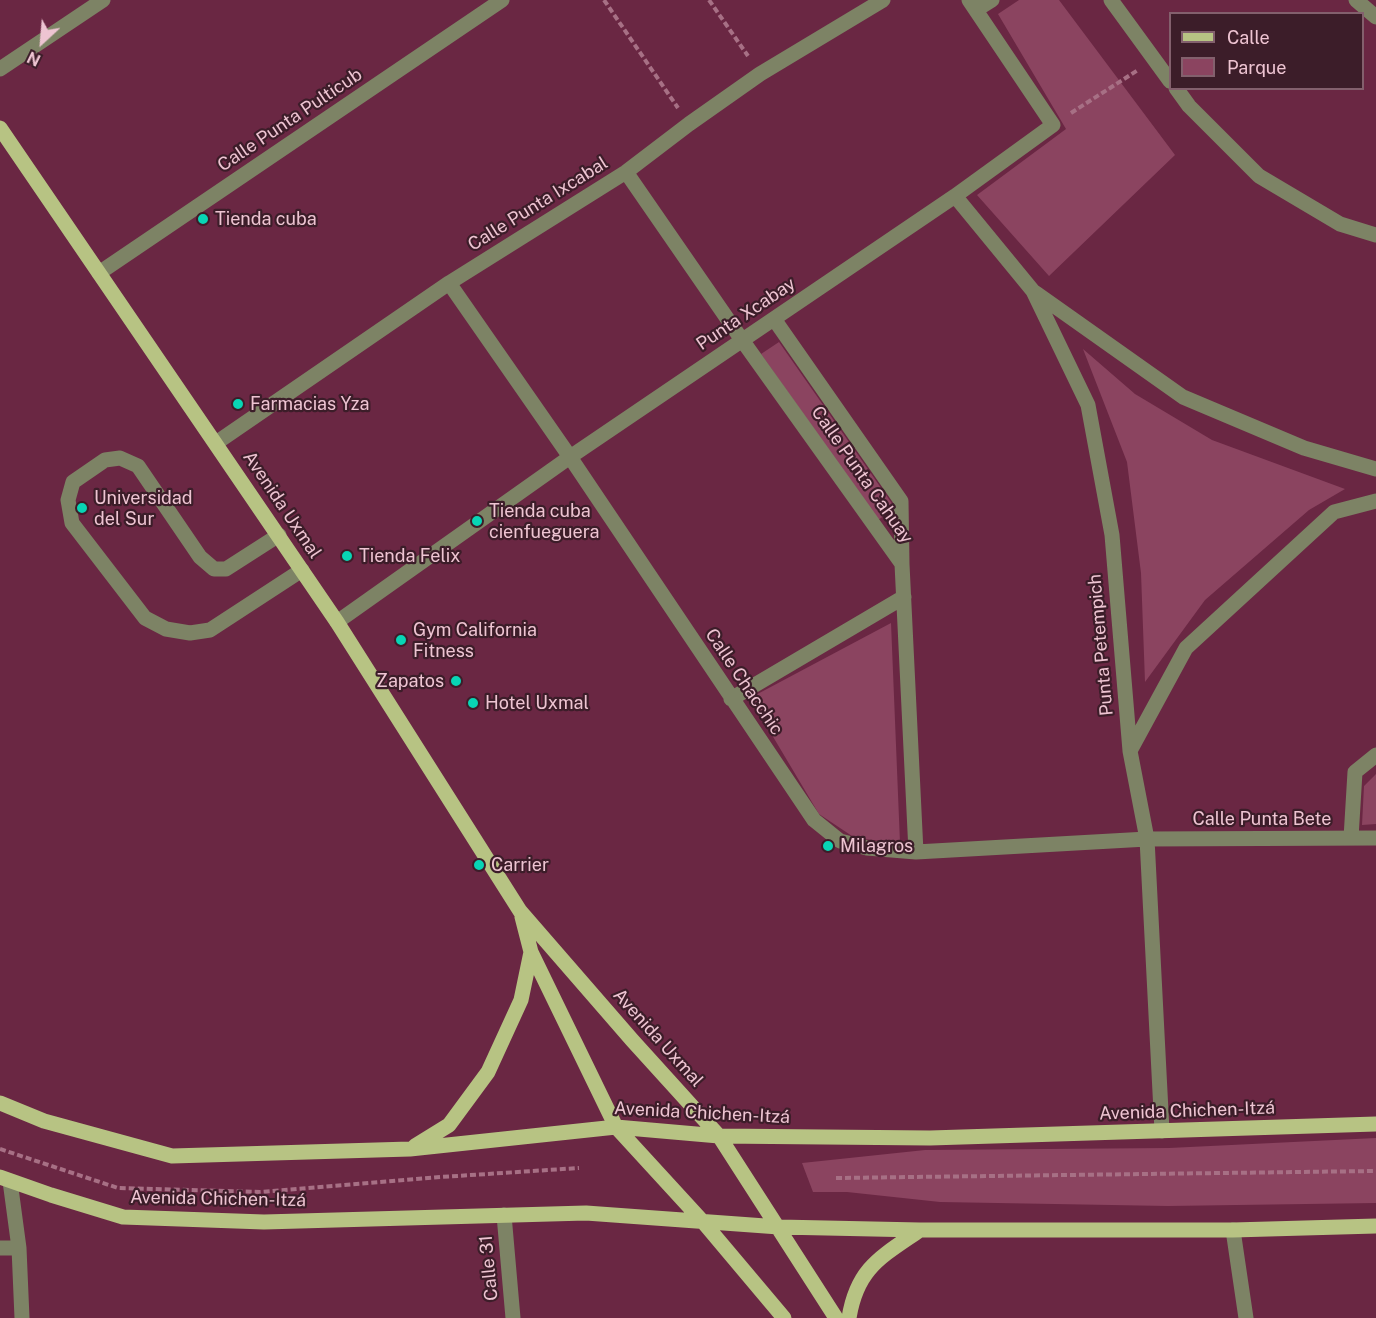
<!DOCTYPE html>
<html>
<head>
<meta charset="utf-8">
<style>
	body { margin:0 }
	#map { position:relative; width:1376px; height:1318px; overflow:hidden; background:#6a2743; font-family:"Public Sans",sans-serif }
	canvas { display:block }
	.legend { position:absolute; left:1169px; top:12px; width:195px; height:78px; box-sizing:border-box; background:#3c1d29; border:2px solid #83606d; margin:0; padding:8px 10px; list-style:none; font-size:18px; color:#eec4d2 }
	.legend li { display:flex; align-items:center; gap:12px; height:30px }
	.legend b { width:30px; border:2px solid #83606d }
	.north { position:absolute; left:12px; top:12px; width:60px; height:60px; -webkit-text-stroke:4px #3c1d29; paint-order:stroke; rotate:206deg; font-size:16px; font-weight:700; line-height:24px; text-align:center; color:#eec4d2 }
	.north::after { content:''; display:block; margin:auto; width:21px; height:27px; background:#eec4d2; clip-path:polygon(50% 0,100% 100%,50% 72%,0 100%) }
</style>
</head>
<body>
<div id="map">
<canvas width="1376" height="1318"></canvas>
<ul class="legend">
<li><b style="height:8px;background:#b7c383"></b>Calle</li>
<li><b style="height:16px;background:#8b4460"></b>Parque</li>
</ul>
<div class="north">N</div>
</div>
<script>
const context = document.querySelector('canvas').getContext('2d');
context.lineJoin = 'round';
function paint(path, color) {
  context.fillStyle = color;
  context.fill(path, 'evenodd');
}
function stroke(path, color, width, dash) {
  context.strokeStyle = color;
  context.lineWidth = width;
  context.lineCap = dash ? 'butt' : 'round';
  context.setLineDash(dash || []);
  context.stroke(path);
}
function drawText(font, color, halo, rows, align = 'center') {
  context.font = font + ' "Public Sans",sans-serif';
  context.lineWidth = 4.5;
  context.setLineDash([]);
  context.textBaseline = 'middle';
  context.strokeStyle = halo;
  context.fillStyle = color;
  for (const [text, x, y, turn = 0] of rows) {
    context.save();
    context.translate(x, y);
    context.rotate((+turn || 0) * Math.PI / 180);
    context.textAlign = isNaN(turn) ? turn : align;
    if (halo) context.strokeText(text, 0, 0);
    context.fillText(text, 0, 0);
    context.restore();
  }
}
paint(new Path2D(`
	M1019,0H1059L1175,155L1049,276L977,195L1066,129L998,14Z
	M779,342L895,508L878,520L761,354Z
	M1083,349L1135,394L1212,440L1345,489L1309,510L1205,600L1145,682L1141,573L1127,462Z
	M891,623L900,843L855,838L819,814L750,698Z
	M1376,774V824L1362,825L1364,786Z
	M1376,1138V1203L1168,1206L940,1202L847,1192H813L802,1163L925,1150L1169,1148Z`), '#8b4460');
stroke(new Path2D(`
	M604,0L678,108
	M709,0L748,56
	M1071,113L1138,70
	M0,1149L118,1188L260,1192L441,1177L579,1168
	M836,1178L1376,1171`), '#a77085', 4, [6, 3]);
stroke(new Path2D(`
	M1111,0L1170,81
	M1356,0L1376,17
	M976,10L992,0
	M0,69L103,0
	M1176,88L1189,106L1259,176L1340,224L1376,235
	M626,172L742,340L902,564
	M955,196L1033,291L1088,405L1112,535L1130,751L1147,839L1162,1131
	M99,273L502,0
	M449,283L570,457L814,820L840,841L867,848L916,852L1147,839L1376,838
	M1036,293L1183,397L1304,448L1376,469
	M774,319L901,501L902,564L916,852
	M216,443L449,283L626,172L689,124L760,74L883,0
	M279,535L226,569H214L200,557L138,466L120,458L105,460L73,482L68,500L72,523L145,618L166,629L190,633L210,630L302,570
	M337,622L570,457L955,196L1053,125L969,0
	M731,699L904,597
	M1130,751L1186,648L1334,512L1376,501
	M1351,838L1355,772L1376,755
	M10,1181L19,1248L22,1318
	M504,1215L513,1318
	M1233,1230L1246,1318
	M0,1248H19`), '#7d8365', 15);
stroke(new Path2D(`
	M0,128L337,622L520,911L632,1040L719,1136L836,1318
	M522,917L531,952L616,1127L704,1223L784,1318
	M0,1103L44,1121L172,1156L410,1149L616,1127L719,1136L930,1138L1376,1124
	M415,1146L449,1125L488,1072L521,1000L531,952
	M0,1177L51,1195L123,1217L264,1222L586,1213L779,1227L920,1230H1233L1376,1226
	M849,1318C857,1268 881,1257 920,1230`), '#b7c383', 15);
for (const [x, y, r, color] of [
	[203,219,6,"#08d5b5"],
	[238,404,6,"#08d5b5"],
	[82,508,6,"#08d5b5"],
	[477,521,6,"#08d5b5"],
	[347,556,6,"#08d5b5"],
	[401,640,6,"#08d5b5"],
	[456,681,6,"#08d5b5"],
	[473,703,6,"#08d5b5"],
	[828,846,6,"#08d5b5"],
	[479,865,6,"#08d5b5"]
]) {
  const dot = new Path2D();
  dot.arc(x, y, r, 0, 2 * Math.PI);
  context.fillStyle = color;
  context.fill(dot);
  stroke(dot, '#3c1d29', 2);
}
drawText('18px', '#eec4d2', '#3c1d29', [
	["Calle Punta Pulticub",290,120,-34],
	["Calle Punta Ixcabal",538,204,-32],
	["Punta Xcabay",746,314,-34],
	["Calle Punta Cahuay",862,475,55],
	["Avenida Uxmal",282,505,56],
	["Punta Petempich",1101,645,-95],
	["Calle Chacchic",744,682,56],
	["Calle Punta Bete",1262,819],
	["Avenida Uxmal",658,1038,48],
	["Avenida Chichen-Itzá",1187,1111,-2],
	["Avenida Chichen-Itzá",702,1113,3],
	["Avenida Chichen-Itzá",218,1199,1],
	["Calle 31",489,1268,-95]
]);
drawText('18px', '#eec4d2', '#3c1d29', [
	["Tienda cuba",215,219],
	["Farmacias Yza",250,404],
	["Universidad",94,498],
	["del Sur",94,519],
	["Tienda cuba",489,511],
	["cienfueguera",489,532],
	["Tienda Felix",359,556],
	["Gym California",413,630],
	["Fitness",413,651],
	["Zapatos",444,681,"right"],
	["Hotel Uxmal",485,703],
	["Milagros",840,846],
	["Carrier",491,865]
], 'left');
</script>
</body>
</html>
